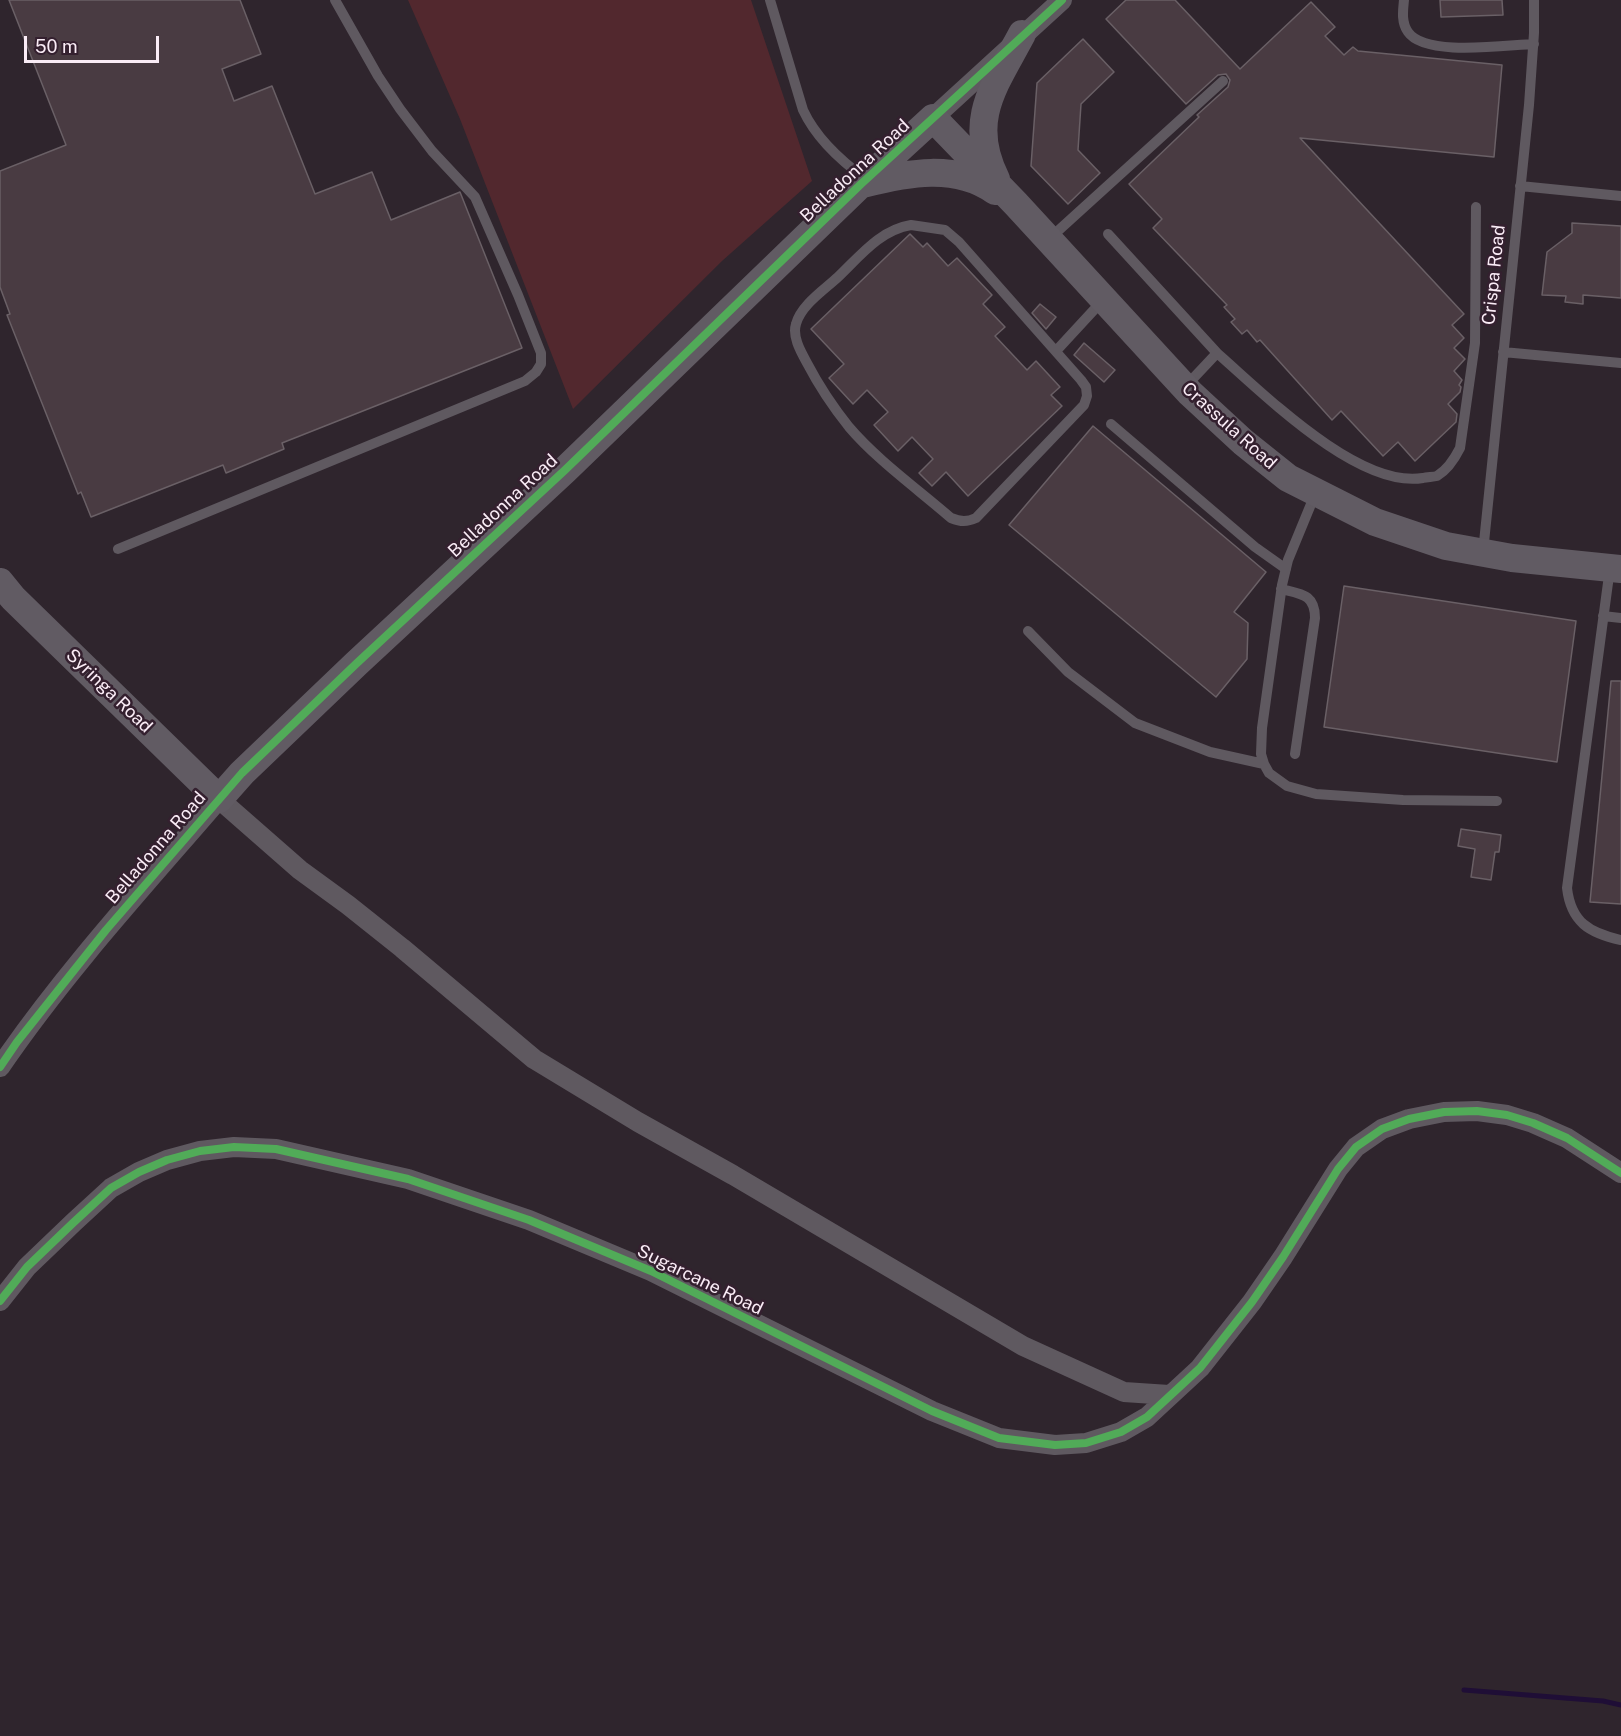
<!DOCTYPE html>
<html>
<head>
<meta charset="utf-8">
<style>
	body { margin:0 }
	#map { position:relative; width:1621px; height:1736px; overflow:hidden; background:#2f252d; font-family:"Public Sans",sans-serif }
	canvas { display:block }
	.scale { position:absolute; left:24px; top:36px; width:135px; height:27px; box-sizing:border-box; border:3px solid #faecf6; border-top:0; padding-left:8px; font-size:18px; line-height:21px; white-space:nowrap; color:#faecf6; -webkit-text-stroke:4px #34202f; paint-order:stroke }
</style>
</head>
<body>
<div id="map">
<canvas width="1621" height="1736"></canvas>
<div class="scale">50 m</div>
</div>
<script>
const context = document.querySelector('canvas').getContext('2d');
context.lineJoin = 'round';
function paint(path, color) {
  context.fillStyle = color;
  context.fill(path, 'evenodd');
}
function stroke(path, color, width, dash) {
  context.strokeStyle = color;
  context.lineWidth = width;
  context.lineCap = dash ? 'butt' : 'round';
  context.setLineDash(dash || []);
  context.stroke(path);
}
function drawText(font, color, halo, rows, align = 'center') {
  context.font = font + ' "Public Sans",sans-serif';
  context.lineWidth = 5;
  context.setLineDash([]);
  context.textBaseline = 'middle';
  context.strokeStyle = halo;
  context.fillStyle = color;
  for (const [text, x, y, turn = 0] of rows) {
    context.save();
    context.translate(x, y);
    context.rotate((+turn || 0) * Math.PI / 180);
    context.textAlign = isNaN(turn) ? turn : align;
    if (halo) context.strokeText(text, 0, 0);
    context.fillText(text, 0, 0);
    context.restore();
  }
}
paint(new Path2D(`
	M408,0H751L812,181L722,261L573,409L460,119Z`), '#52282e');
stroke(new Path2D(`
	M1464,1690L1603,1701L1621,1705`), '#1f0e36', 5);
const building = new Path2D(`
	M9,0H240L261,54L222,69L234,101L272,86L315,194L372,172L391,220L460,192L522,348L282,443L284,449L226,473L223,465L91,517L81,492L78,494L7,315L10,314L0,287V171L66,145Z
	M1126,0H1175L1240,69L1311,2L1335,27L1325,36L1344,55L1353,47L1358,51L1502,65L1494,157L1300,138L1464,314L1452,325L1464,338L1454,348L1465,359L1454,371L1462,380L1459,385L1461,387L1460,392L1448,404L1457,414L1456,422L1415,461L1398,442L1383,456L1341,411L1332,420L1260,340L1257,342L1247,330L1242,334L1231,322L1235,319L1224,307L1227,305L1153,228L1162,219L1129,184L1199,117L1197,115L1228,87L1230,80L1226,74L1218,75L1186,104L1106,19Z
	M1440,0H1502L1503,15L1441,17Z
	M1083,39L1114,72L1081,104L1078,150L1100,173L1068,204L1031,166L1037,83Z
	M1572,223L1621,226V298L1583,295V304L1565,302L1566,296L1542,295L1547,252L1572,233Z
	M910,234L923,247L927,243L948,266L957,258L992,295L983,304L1005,327L995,336L1027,370L1036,361L1060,387L1051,395L1062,406L968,496L946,472L932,486L919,473L933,459L912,437L898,451L874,425L888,412L867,390L853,404L829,378L844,364L811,329Z
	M1040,304L1056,317L1046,329L1032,313Z
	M1084,343L1115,370L1104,382L1074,355Z
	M1093,426L1266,572L1234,612L1248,623L1247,659L1216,697L1009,525Z
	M1344,586L1576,621L1557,762L1324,727Z
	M1611,681H1621V904L1590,902Z
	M1461,829L1501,835L1499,852H1495L1491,880L1471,877L1475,849L1458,846Z`);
paint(building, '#493b42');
stroke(building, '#6a6066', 1.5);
stroke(new Path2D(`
	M770,0L803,110C816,138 841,161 866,179
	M1404,0C1403,10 1401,22 1408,32C1425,57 1505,45 1534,44
	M1520,186L1621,196
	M911,225L945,230L959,242L1081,380L1086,387L1087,396L1084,405L976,518C967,522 961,522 951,518C919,490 877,460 849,427C833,407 819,386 807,363C801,352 792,337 796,324C801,305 824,290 838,277C860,256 880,230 911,225Z
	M1108,234L1217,353
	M1049,239L1223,81
	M1056,351L1104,299
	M1503,352L1621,363
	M1185,387L1217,353C1263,393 1358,489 1423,478C1427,477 1433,477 1437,476C1447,470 1455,458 1460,448L1475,343L1476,207
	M1111,424L1255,547L1286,569
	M1316,492L1288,560L1282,585L1262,728L1261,754L1264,764L1269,773L1287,786L1316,794L1403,800L1497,801
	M118,549L525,381L536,372L541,364V353L518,295L475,197L432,151L400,109L378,76L335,0
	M1483,552L1529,105L1534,33V0
	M1610,568L1567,888C1571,922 1589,933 1621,940
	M1281,589C1301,594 1315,594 1315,618L1295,754
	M1603,616L1621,618
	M1028,631L1068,672L1135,723L1210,752L1264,764`), '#5f5960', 10);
stroke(new Path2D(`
	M933,118L1062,0
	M0,1067C65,972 144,886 219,799L300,870L348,905L402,948L534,1059L638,1122L733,1175L1023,1346L1124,1392L1169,1395
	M0,1301L27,1267L74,1222L111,1188L139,1172L167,1160L200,1151L234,1147L276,1149L408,1179L529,1220L651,1271L932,1411L999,1438L1055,1445L1086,1443L1121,1432L1147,1417L1200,1368L1252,1302L1283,1257L1338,1169L1356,1147L1382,1129L1409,1119L1444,1112L1477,1111L1507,1115L1533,1123L1567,1138L1621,1173`), '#5f5960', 20);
stroke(new Path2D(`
	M996,179C966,120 995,85 1022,34
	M863,184C907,173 956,163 995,191
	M0,582L13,598L219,799L242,773L357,663L565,470L861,184L933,118L1016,204L1190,393L1243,442L1288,478L1375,522L1446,546L1512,558L1621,569`), '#615b63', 28);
stroke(new Path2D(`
	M0,1067L17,1042L106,930L242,773L357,663L565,470L861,184L1062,0
	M0,1301L27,1267L74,1222L111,1188L139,1172L167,1160L200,1151L234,1147L276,1149L408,1179L529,1220L651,1271L932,1411L999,1438L1055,1445L1086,1443L1121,1432L1147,1417L1200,1368L1252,1302L1283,1257L1338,1169L1356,1147L1382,1129L1409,1119L1444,1112L1477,1111L1507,1115L1533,1123L1567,1138L1621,1173`), '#51ab58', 8);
drawText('18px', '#faecf6', '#34202f', [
	["Belladonna Road",855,171,-43],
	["Crispa Road",1494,275,-84],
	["Crassula Road",1229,426,42],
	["Belladonna Road",503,506,-43],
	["Syringa Road",109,691,44],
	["Belladonna Road",156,848,-49],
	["Sugarcane Road",700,1280,26]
]);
</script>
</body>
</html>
